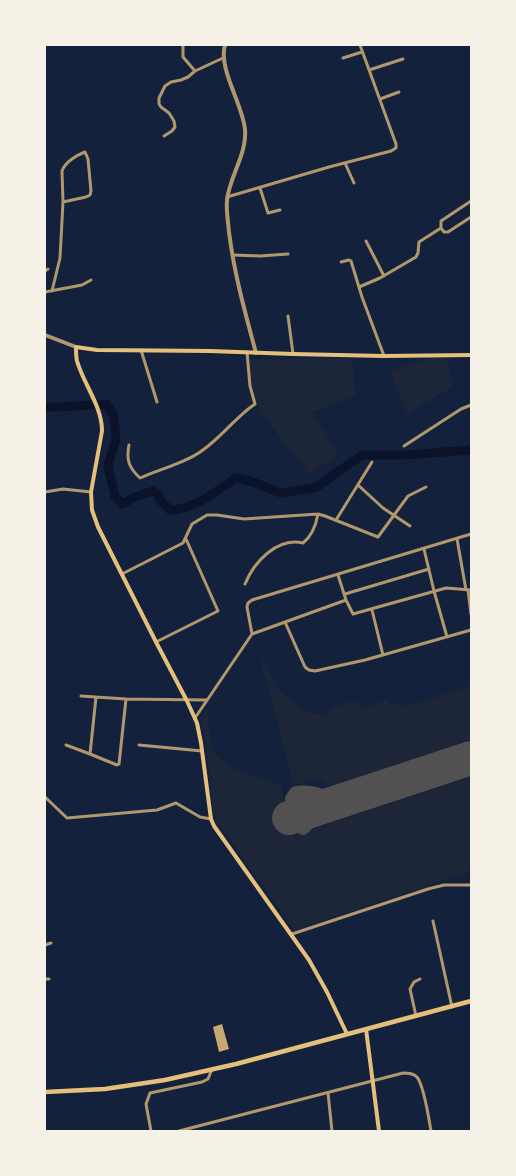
<!DOCTYPE html>
<html>
<head>
<meta charset="utf-8">
<style>
	body { margin:0 }
	#map { position:relative; width:516px; height:1176px; overflow:hidden; background:#14213d; font-family:"Open Sans",sans-serif }
	canvas { display:block }
	.frame { position:absolute; inset:0; border:46px solid #f6f1e7; pointer-events:none }
</style>
</head>
<body>
<div id="map">
<canvas width="516" height="1176"></canvas>
<div class="frame"></div>
</div>
<script>
const context = document.querySelector('canvas').getContext('2d');
context.lineJoin = 'round';
function paint(path, color) {
  context.fillStyle = color;
  context.fill(path, 'evenodd');
}
function stroke(path, color, width, dash) {
  context.strokeStyle = color;
  context.lineWidth = width;
  context.lineCap = dash ? 'butt' : 'round';
  context.setLineDash(dash || []);
  context.stroke(path);
}
paint(new Path2D(`
	M428,358H446L453,386L407,414L390,371Z
	M250,359H352L356,395L313,412L338,455L309,474L261,413L252,387Z
	M258,650L279,691L308,713L327,715L335,705H342L356,700L364,709L388,699L390,704L401,702L405,707L471,686V740L331,786L318,779L294,785Z
	M208,707C208,721 209,747 219,758C228,769 264,779 279,784L283,788L282,795L285,801L280,803L292,836L471,777V871L294,930L216,820L213,812L206,743L200,719Z`), '#1d2539');
stroke(new Path2D(`
	M45,407H60L107,404L114,417L116,439L108,466L115,496L122,504L135,497L153,491L159,495V499L170,510C194,510 216,491 236,478L250,481L281,493L315,488L362,455H406L471,450`), '#0b132b', 9);
stroke(new Path2D(`
	M302,807C296,813 296,822 303,828L324,806
	M317,809L297,806L292,799L296,793C312,791 323,796 337,802`), '#525050', 14);
stroke(new Path2D(`
	M289,818L471,758`), '#525050', 34);
paint(new Path2D(`
	M222,1024L229,1049L219,1052L213,1027Z`), '#c6a872');
stroke(new Path2D(`
	M183,45V57L195,71
	M343,58L362,52
	M369,70L403,59
	M380,99L399,92
	M164,136L172,131L175,127L174,121L169,113L161,107L159,104V98L165,86L171,82L181,80L188,77L195,71L223,58
	M345,163L354,183
	M260,188L268,213L280,210
	M227,197L329,167L391,151L396,148V144L360,45
	M441,228L444,232H448L471,217
	M366,241L384,276
	M233,255L260,256L288,254
	M341,262L349,260L351,261L362,297L384,356
	M45,271L48,269
	M359,287L380,278L416,257L418,253L419,242L441,228V221L471,201
	M52,291L60,258L63,202L86,197L90,195L91,191L88,159L85,152C77,155 65,162 62,171L63,202
	M45,292L82,285L91,280
	M288,316L293,354
	M141,350L157,402
	M129,445C126,460 129,468 140,478C158,470 181,464 197,454C219,441 234,418 255,404L250,386L247,352
	M404,446L461,409L471,405
	M358,485L383,508L410,526
	M45,492L63,489L91,492
	M336,520L372,462
	M457,539L466,590
	M424,549L434,591L447,637
	M122,574L183,543L192,524L207,515H217L244,519L318,514L325,516L378,537L408,496L426,487
	M338,575L346,600L353,614L446,588L471,590
	M245,584C254,562 277,537 303,543C312,536 316,525 318,514
	M468,590L471,614
	M345,594L429,569
	M372,610L383,655
	M285,622L305,667L309,670L315,671L365,660L471,630
	M252,634L247,607L248,603L252,600L471,534
	M156,642L218,611L186,539
	M81,696L126,699L207,700
	M195,718L252,634L346,600
	M66,745L90,754L96,697
	M139,745L202,751
	M90,754L117,765L119,764L126,699
	M45,797L67,818L157,810L176,803L200,817L211,819
	M433,921L452,1007
	M292,934L428,889L444,885H471
	M45,945L51,943
	M45,979H49
	M416,1016L410,989L414,982L420,979
	M328,1093L332,1131
	M151,1131L146,1104L150,1093L202,1082L208,1079L212,1069
	M179,1131L403,1073C408,1073 413,1073 417,1077C424,1086 429,1119 431,1131`), '#b1986c', 3);
stroke(new Path2D(`
	M225,45C218,68 242,103 245,129C247,155 230,175 227,200C226,210 228,221 229,232C234,273 245,312 256,353
	M45,335L76,347`), '#b1986c', 4);
stroke(new Path2D(`
	M366,1029L379,1131
	M347,1034L327,992L309,960L214,826L211,819L201,743L197,723L187,701L156,642L98,527L92,510L91,492L102,431C102,406 84,385 77,361C76,357 76,351 76,347L97,350L210,351L293,354L384,356L471,355`), '#e5c07b', 4);
stroke(new Path2D(`
	M45,1092L105,1089L165,1080L236,1064L471,1001`), '#e5c07b', 4.5);
</script>
</body>
</html>
